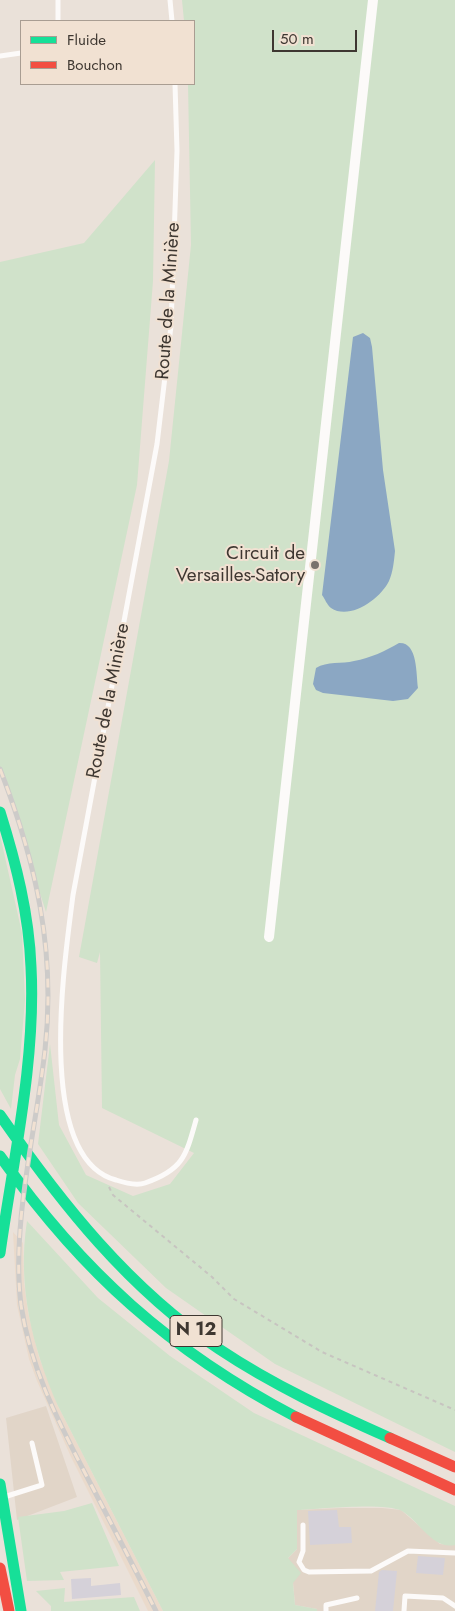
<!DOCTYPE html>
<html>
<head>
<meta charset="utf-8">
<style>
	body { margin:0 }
	#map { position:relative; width:455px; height:1611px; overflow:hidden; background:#eae1d9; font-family:Jost,sans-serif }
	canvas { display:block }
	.legend { position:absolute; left:20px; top:20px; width:175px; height:65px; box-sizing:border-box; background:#f1e1d2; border:1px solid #a99d92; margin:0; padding:6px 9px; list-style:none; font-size:15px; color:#3e3731 }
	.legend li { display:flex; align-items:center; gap:10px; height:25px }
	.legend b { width:25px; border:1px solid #a99d92 }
	.scale { position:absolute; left:272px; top:30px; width:85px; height:22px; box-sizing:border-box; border:2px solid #3e3731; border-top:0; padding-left:6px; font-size:15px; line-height:18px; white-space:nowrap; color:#3e3731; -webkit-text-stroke:4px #f1e1d2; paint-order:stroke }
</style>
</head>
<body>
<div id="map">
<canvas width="455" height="1611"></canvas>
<ul class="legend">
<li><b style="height:6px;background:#16e098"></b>Fluide</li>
<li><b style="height:6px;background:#f24e42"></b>Bouchon</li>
</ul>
<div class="scale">50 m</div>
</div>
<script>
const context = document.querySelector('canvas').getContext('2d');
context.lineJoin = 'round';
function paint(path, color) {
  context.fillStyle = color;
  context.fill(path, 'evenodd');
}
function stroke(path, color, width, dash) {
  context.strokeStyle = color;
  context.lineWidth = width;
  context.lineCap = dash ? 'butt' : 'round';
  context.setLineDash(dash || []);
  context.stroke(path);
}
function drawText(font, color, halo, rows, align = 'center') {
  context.font = font + ' Jost,sans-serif';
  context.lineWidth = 4;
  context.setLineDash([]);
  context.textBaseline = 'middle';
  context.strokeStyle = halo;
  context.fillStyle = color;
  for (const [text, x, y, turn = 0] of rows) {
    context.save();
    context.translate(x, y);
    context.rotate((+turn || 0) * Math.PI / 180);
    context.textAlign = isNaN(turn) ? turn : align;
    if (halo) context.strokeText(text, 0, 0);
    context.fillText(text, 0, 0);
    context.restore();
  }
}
paint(new Path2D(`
	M13,1232L23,1243L24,1282L28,1312L39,1357L58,1406L163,1611H148L71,1457L37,1381L29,1359L17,1305Z`), '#eadacb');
paint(new Path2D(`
	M46,1406L77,1497L17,1520L6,1418Z
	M341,1508H382L401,1510L440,1544L455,1545V1611H317V1609L295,1605L293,1583L288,1558L297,1549V1510Z`), '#e1d5c8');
paint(new Path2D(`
	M182,0H455V1452L275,1364L166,1288L78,1203L38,1144L50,1044L59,1125L86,1175L133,1196L170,1184L194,1153L102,1108L100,952L97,963L79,957L169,461L191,245L188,84H194V21H184Z
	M155,160L153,281L137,485L46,912L0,769V262L84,243Z
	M0,835L22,933L25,1000L20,1059L15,1075L11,1109L0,1089Z
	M27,1221L98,1298L170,1356L254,1413L455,1506V1545C433,1550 419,1521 402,1511C385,1502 318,1509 297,1510V1549L288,1558L301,1573L293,1583L295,1605L317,1609V1611H163L58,1406C32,1347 17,1285 27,1221Z
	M92,1503L119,1566L60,1572L64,1580L27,1581L18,1517L64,1511Z
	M65,1588L64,1602L134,1597L140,1611H51V1606L36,1591Z`), '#d0e2ca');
paint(new Path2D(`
	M363,333L370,338L372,347L383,470L395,551C394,561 393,572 389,581C381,598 350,621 331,608C327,605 325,599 322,595L353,337Z
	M399,643C418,642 416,674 418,688L408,699L393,701L323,693L316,690L313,684L316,668C327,661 342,664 354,661C371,658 385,651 399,643Z`), '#8ba7c3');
paint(new Path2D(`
	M337,1510L339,1527H351L352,1543L310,1545L308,1511Z
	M418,1556L445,1558L443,1575L416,1573Z
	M382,1570L397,1571L393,1611H375L379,1572Z
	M91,1578V1586L120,1583L121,1595L72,1599L71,1579Z`), '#d5d1d9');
stroke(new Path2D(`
	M109,1187L113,1195L212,1277L234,1299L322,1352L455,1410`), '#c7c4c0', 2, [4, 4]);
stroke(new Path2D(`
	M58,0V21
	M170,0L172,21
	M0,56L21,53
	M175,84L177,151L171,326L157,444L73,895C65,959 34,1158 116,1180C125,1183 136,1186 145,1183C183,1170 186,1156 196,1120
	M4,1497L42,1485L32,1443
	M303,1525V1551L299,1562L304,1570L309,1572L371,1571L408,1551L455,1553
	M326,1611V1605L357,1598
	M404,1611L405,1596L443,1598L455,1606`), '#fcfaf9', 5);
stroke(new Path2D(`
	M269,937L373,0`), '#fcfaf9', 10);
stroke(new Path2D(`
	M0,812C16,863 29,914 31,967C36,1061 13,1160 0,1253
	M0,1115C61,1203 129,1289 219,1349C273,1385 331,1412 390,1438
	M0,1156C82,1272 170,1351 296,1417
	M0,1484L21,1611`), '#16e098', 11);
stroke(new Path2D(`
	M296,1417L455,1490
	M390,1438L455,1467
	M0,1568L9,1611`), '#f24e42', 11);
const rail = new Path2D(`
	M0,769C36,862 56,950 45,1050C36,1130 11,1225 21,1305C30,1366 57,1419 85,1473C109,1519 133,1565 156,1611`);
stroke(rail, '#cdcbc9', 5);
stroke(rail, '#f1e1d2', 3, [9]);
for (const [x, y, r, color] of [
	[315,565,5,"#7a726c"]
]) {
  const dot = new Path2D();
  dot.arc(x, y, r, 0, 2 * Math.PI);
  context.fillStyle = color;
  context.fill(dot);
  stroke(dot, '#f1e1d2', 2);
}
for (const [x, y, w] of [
	[196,1331,52]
]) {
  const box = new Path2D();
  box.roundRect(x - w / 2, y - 15.5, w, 31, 4);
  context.fillStyle = '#f1e1d2';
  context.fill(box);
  stroke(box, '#3e3731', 1);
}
drawText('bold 18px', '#3e3731', null, [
	["N 12",196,1331]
]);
drawText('19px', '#3e3731', '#f1e1d2', [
	["Route de la Minière",169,301,-86],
	["Route de la Minière",109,701,-79]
]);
drawText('19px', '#3e3731', '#f1e1d2', [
	["Circuit de",305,554],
	["Versailles-Satory",305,576]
], 'right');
</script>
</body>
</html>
